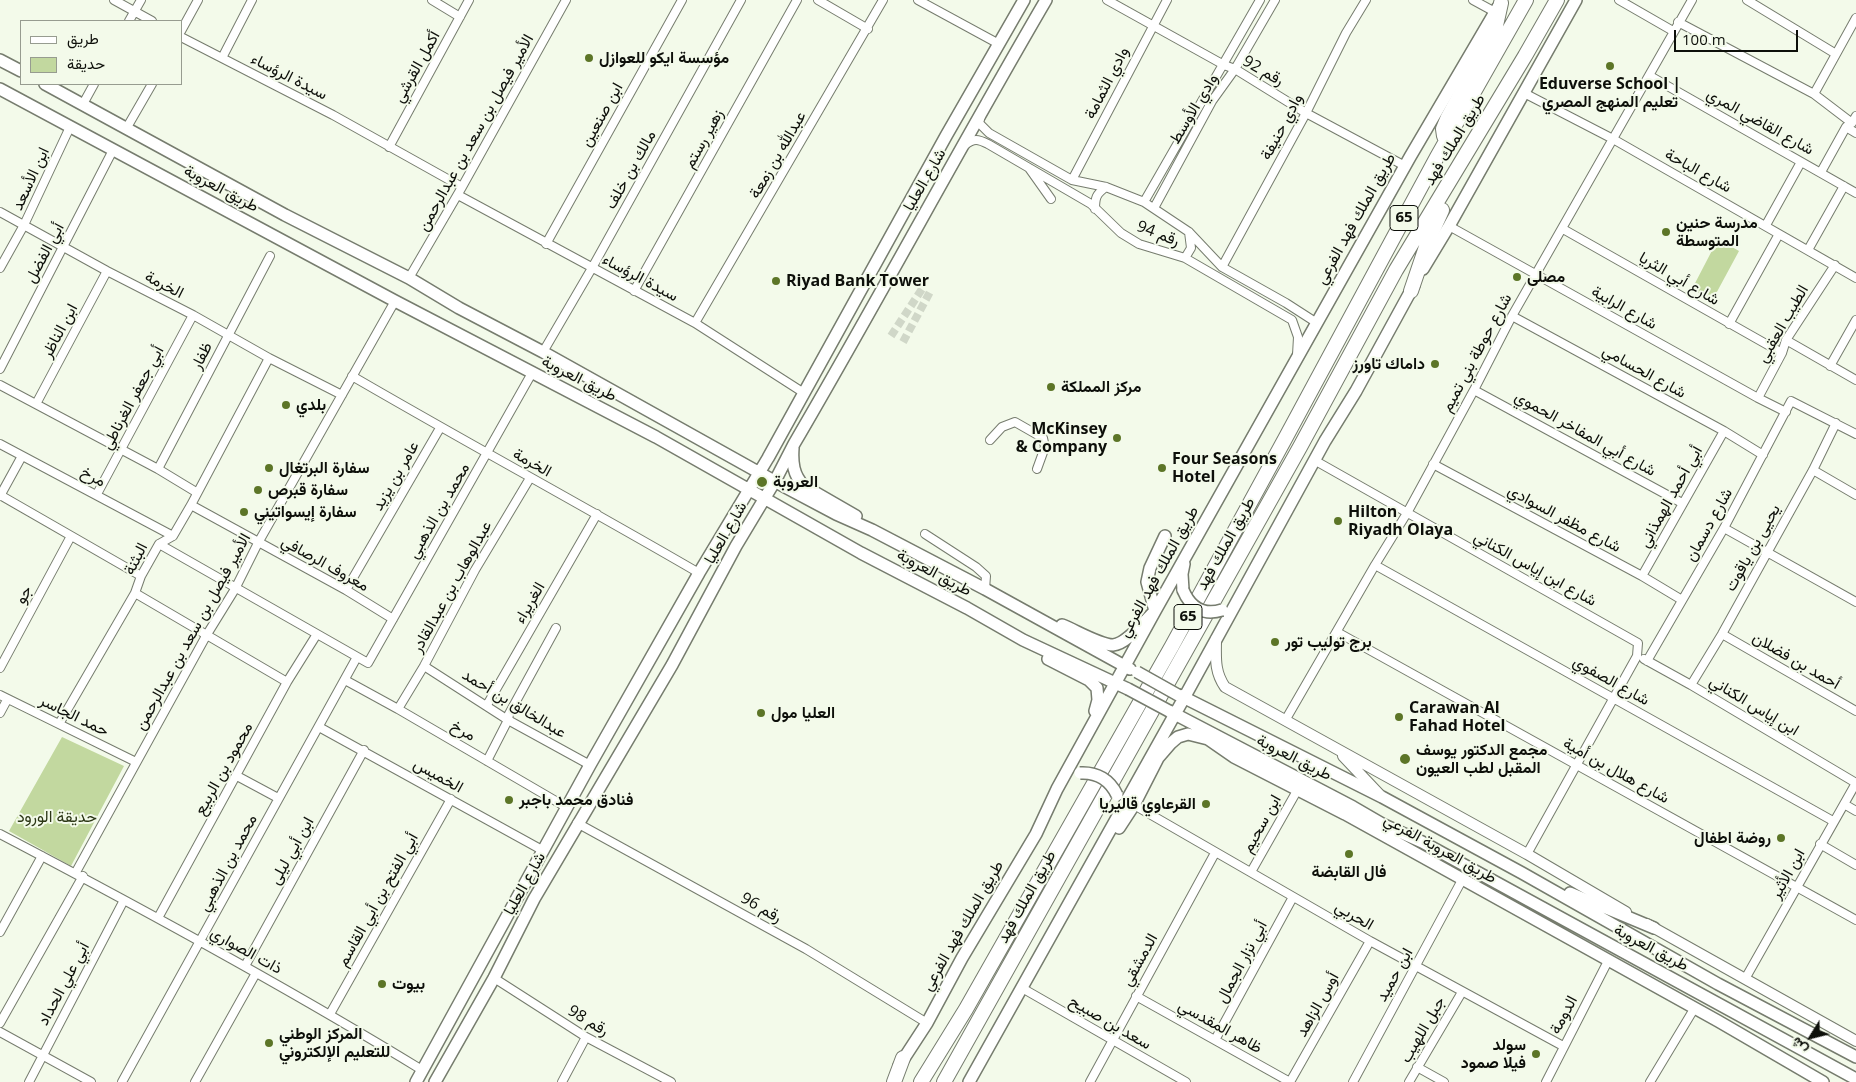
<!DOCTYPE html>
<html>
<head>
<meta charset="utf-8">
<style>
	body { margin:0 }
	#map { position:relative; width:1856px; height:1082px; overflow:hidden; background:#f3faea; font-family:"Open Sans",Vazirmatn,sans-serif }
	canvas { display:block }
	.legend { position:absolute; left:20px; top:20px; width:162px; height:65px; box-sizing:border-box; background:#f3faea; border:1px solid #979c90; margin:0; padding:6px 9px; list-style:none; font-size:15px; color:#0d0f0a }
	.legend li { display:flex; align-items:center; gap:10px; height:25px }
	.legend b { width:25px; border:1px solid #979c90 }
	.north { position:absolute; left:1786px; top:1012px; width:50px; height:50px; -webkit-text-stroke:4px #f3faea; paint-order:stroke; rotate:234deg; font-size:14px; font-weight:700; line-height:20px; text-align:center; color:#0d0f0a }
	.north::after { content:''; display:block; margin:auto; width:18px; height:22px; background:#0d0f0a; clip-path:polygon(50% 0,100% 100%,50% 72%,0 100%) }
	.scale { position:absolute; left:1674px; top:30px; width:124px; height:22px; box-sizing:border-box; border:2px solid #0d0f0a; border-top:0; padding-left:6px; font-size:15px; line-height:18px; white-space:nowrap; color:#0d0f0a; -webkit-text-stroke:4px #f3faea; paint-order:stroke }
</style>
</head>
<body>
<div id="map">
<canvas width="1856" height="1082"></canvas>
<ul class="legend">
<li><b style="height:6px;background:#fff"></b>طريق</li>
<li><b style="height:14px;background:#c2d89f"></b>حديقة</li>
</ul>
<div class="north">ش</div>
<div class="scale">100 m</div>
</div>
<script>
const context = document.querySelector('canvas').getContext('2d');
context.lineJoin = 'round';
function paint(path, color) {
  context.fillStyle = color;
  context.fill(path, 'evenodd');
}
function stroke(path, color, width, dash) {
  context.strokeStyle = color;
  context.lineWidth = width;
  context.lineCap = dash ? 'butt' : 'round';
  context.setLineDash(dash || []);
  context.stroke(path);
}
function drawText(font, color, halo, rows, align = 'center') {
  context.font = font + ' "Open Sans",Vazirmatn,sans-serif';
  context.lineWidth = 4;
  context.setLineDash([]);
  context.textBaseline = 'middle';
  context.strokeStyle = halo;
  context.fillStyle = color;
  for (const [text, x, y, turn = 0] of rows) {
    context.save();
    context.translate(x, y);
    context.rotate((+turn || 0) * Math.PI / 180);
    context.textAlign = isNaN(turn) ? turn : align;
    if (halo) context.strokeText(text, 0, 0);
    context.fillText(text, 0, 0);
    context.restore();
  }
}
paint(new Path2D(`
	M1718,239L1739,251L1712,301L1692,289Z
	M62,737L124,766L71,866L9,831Z`), '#c2d89f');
stroke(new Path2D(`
	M891,336L922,289
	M903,342L931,290`), '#d0d7c8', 8, [8, 4]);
const street = new Path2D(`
	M114,0L152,21
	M432,0L460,17
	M818,0L868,29
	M918,0L999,44
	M1107,0L1224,65L1235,69L1306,113L1405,166
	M1473,0L1495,12
	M1619,0L1673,31
	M1747,0L1836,54
	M129,21L141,0
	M1678,22L1814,94L1852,123
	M181,31L198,0
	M181,37L333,115L462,187
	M222,58L252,0
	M1650,76L1856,193
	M1524,93L1613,139L1856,278
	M1814,94L1856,18
	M83,104L94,84
	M981,115L979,123L989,133L1072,180L1106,187L1144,202L1189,232L1222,267L1286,303L1317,323
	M1846,127L1856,133
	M126,129L152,84
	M965,145C974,138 978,139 988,144L1091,204L1121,233L1139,244L1185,258L1292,320L1298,337L1297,355
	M389,147L469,0
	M1029,168L1051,199
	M1821,172L1846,127L1852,123L1856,116
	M1072,180L1167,0
	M458,195L695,323L804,393
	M1144,202L1260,0
	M1154,208L1212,101L1235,69L1275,0
	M1095,209C1095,198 1096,194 1106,187
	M0,212L107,271L193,315L269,358L342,395
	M1766,225L1801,162
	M1449,226L1758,398L1786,412
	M1563,229L1782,353
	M546,244L682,0
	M1808,250L1844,186
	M1185,258L1191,248L1189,232
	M1222,267L1306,113L1346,33L1366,0
	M0,268L24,225L70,127
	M409,278L462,187L566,0
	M634,291L797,0
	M1512,316L1724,431L1763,455
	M695,323L883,0
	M1729,324L1779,234
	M1786,340L1856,380
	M543,352L592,268L741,0
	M1830,366L1856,320
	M0,369L113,150
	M352,376C467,443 584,506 699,573
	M0,385L158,469L196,492
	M1474,390L1682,503
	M1758,398L1782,353L1786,340L1835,265
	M36,404L107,271
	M990,440L1002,427L1015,422L1043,438L1045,447L1037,469
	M0,444L173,536
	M1314,460L1638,643L1637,656L1527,854
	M1433,464L1642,576L1682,600
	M158,469L270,256
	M1813,470L1856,495
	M97,494L193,315
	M0,495L141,576
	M0,496L22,456
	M191,505L346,590L393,619
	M1724,528L1856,602
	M925,534L976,567L986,576L985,589
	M159,544L368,663L532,373
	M1375,565L1833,821
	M1642,576L1724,431
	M346,590L440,428
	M135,593L287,682
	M1337,632L1856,920
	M1722,634L1856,711
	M1644,659L1691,685L1856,783
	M1647,661L1724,528L1791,401L1856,434
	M424,666L508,720L590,765
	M0,668L71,536
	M345,680L398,709L566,807
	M1691,685L1722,634L1813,470L1836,423
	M0,695L136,762
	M487,705L597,514
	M398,709L424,666L475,570L530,478
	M0,713L7,700
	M1286,719L1375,565L1407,513L1474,390L1512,316L1692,0
	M59,724L135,593L141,576L159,544L173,536L191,505L269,358
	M319,727L542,850
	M487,761L508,720L509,714L556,628
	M237,776L278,798
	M1844,804L1856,811
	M1134,805L1370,941L1563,1046
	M577,823L806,949L927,1023
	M0,834C143,909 285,986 422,1070
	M1820,844L1856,865
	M76,872L206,636L235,589L258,543L395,301
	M1251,872L1298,789
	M158,918L287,682L317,634
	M0,932L42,856
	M245,966L364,750
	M494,978L586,1037L671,1082
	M1745,979L1856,783
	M1022,988L1186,1082
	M1136,996L1290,1082L1370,941
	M330,1014L451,799
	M0,1023L83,876
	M0,1032L91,1082
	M1215,1040L1293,897
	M1417,1067L1444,1082
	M29,1082L124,900
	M122,1082L357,657
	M195,1082L256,973
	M562,1082L586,1037
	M1090,1082L1215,853
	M1353,1082L1462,880
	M1409,1082L1462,992
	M1546,1082L1608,961
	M1650,1082L1694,1009`);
const secondary = new Path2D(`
	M1216,639C1216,657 1214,671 1225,687L1527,854L1626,912
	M1343,756L1379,794
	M1647,924L1856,1041`);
const primary = new Path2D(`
	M0,60L21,71
	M45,84L285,215L409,278L459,308L543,352L785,487L836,514L872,530L985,589L1130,669
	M0,89L395,301L656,437L861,553L967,608L1023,640L1128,689
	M1423,269L1449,226L1576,0
	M793,448C792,462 793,475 804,486L856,516
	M1183,590L1182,574L1184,564
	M1062,625C1075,630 1100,645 1113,645C1127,644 1145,620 1155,611L1147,582L1150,568L1165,536
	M1048,659L1089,680L1097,688L1098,700L1095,711
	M1179,695L1382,797L1522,873L1718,984L1856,1057
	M1169,711L1353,807L1384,825L1422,842L1856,1079
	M1119,828L1134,805L1158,758L1171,743L1178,737L1188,734L1208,739L1234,757L1345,814L1419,855L1718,1021L1823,1082
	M1570,893L1654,928
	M899,1066L927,1023L962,958L1036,834L1057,789L1155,611L1410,157L1498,7
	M416,1082L590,765L699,573L768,458L946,136L1024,0
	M435,1082L494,978L534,899L672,665L736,546L775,481L794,444C880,297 960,147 1046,0
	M969,1082L1184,698L1325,441L1356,391L1414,285`);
const highway = new Path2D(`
	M1444,136L1443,129L1448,117L1495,30L1501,3
	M1411,291L1428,241L1442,210
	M894,1082L903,1058
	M921,1082L966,1009L1172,646L1286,437L1437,157L1526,0
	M944,1082L1300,447L1396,270L1525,56L1557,0`);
stroke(street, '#767c6e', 10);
stroke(secondary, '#767c6e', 12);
stroke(primary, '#767c6e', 14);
stroke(highway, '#767c6e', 16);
stroke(street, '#fff', 8);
stroke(secondary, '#fff', 10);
stroke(primary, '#fff', 11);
stroke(highway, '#fff', 14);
const primaryBridge = new Path2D(`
	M1183,590C1190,607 1203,616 1222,610
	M1137,672L1178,695
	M1128,689L1169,711
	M1080,773C1097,772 1110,780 1117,795`);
stroke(primaryBridge, '#767c6e', 14, []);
stroke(primaryBridge, '#fff', 11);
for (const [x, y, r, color] of [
	[589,58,5,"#5c7527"],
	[1610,66,5,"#5c7527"],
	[1666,232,5,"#5c7527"],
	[1517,277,5,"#5c7527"],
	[776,281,5,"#5c7527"],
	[1435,364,5,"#5c7527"],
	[1051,387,5,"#5c7527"],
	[286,405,5,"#5c7527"],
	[1117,438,5,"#5c7527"],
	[269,468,5,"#5c7527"],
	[1162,468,5,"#5c7527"],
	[762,482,6,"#5c7527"],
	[258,490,5,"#5c7527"],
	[244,512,5,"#5c7527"],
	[1338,521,5,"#5c7527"],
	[1275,642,5,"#5c7527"],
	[761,713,5,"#5c7527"],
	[1399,717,5,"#5c7527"],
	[1405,759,6,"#5c7527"],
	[509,800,5,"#5c7527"],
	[1206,804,5,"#5c7527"],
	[1781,838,5,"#5c7527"],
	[1349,854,5,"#5c7527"],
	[382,984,5,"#5c7527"],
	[269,1043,5,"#5c7527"],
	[1536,1054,5,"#5c7527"]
]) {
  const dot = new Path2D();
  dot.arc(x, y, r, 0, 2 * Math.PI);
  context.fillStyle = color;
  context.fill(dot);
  stroke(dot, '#f3faea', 2);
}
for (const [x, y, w] of [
	[1404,218,28],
	[1188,617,28]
]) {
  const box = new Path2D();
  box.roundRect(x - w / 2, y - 12.5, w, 25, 4);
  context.fillStyle = '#f3faea';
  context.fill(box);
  stroke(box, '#0d0f0a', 1);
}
drawText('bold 15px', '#0d0f0a', null, [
	["65",1404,218],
	["65",1188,617]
]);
drawText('bold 16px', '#0d0f0a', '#f3faea', [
	["مؤسسة ايكو للعوازل",599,58],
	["Eduverse School |",1610,84,"center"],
	["تعليم المنهج المصري",1610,102,"center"],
	["مدرسة حنين",1676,223],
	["المتوسطة",1676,241],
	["مصلى",1527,277],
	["Riyad Bank Tower",786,281],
	["داماك تاورز",1425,364,"right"],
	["مركز المملكة",1061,387],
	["بلدي",296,405],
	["McKinsey",1107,429,"right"],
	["& Company",1107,447,"right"],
	["Four Seasons",1172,459],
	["Hotel",1172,477],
	["سفارة البرتغال",279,468],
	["العروبة",773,482],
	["سفارة قبرص",268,490],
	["سفارة إيسواتيني",254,512],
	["Hilton",1348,512],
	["Riyadh Olaya",1348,530],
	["برج توليب تور",1285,642],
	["Carawan Al",1409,708],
	["Fahad Hotel",1409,726],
	["العليا مول",771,713],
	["مجمع الدكتور يوسف",1416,750],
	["المقبل لطب العيون",1416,768],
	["فنادق محمد باجبر",519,800],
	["القرعاوي قاليريا",1196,804,"right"],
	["روضة اطفال",1771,838,"right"],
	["فال القابضة",1349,872,"center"],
	["بيوت",392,984],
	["المركز الوطني",279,1034],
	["للتعليم الإلكتروني",279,1052],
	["سولد",1526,1045,"right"],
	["فيلا صمود",1526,1063,"right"]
], 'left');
drawText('16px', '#0d0f0a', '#f3faea', [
	["أكمل القرشي",417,67,-61],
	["رقم 92",1263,71,30],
	["سيدة الرؤساء",289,77,27],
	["وادي الثمامة",1107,83,-63],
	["وادي الأوسط",1194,109,-59],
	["ابن صنعين",602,115,-61],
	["شارع القاضي المري",1760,122,29],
	["وادي حنيفة",1282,127,-62],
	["الأمير فيصل بن سعد بن عبدالرحمن",476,133,-61],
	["زهير رستم",704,139,-61],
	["طريق الملك فهد",1455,140,-59],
	["عبدالله بن زمعة",778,155,-60],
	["مالك بن خلف",631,170,-61],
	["شارع الباحة",1698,171,29],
	["ابن الأسعد",31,179,-65],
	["شارع العليا",925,180,-60],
	["طريق العروبة",221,189,28],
	["طريق الملك فهد الفرعي",1356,219,-61],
	["رقم 94",1158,234,21],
	["أبي الفضل",45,253,-62],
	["سيدة الرؤساء",640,278,28],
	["شارع أبي الثريا",1679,279,30],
	["الخرمة",164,285,27],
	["شارع الرابية",1624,308,29],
	["الطيب العقبي",1783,324,-60],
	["ابن الناظر",60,331,-62],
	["شارع حوطة بني تميم",1477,353,-62],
	["ظفار",202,356,-63],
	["شارع الحسامي",1644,372,29],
	["طريق العروبة",579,379,27],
	["أبي جعفر الغرناطي",133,398,-62],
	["شارع أبي المفاخر الحموي",1585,434,29],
	["الخرمة",532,463,29],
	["عامر بن يزيد",396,476,-60],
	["مرخ",93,477,28],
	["أبي أحمد الهمذاني",1671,497,-61],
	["محمد بن الذهبي",439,511,-60],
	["شارع مظفر السوادي",1564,519,28],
	["شارع دسمان",1709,525,-61],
	["شارع العليا",726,533,-60],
	["طريق الملك فهد",1226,544,-61],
	["يحيى بن ياقوت",1753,548,-61],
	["البثنة",136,559,-63],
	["معروف الرصافي",325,564,29],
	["شارع ابن إياس الكناني",1535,569,29],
	["طريق الملك فهد الفرعي",1159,572,-61],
	["طريق العروبة",934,573,28],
	["عبدالوهاب بن عبدالقادر",452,587,-61],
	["جو",24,595,-62],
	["الغريراء",530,603,-60],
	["الأمير فيصل بن سعد بن عبدالرحمن",193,632,-61],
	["أحمد بن فضلان",1796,661,30],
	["شارع الصفوي",1611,681,29],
	["عبدالخالق بن أحمد",514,704,31],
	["ابن إياس الكناني",1754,706,31],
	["حمد الجاسر",74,716,26],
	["مرخ",463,731,30],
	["طريق العروبة",1294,758,27],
	["محمود بن الربيع",224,769,-61],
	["شارع هلال بن أمية",1616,771,29],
	["الخميس",438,776,29],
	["ابن سحيم",1262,824,-61],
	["طريق العروبة الفرعي",1440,849,29],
	["ابن أبي ليلى",292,851,-61],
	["محمد بن الذهبي",228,863,-62],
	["ابن الأثير",1788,874,-61],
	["شارع العليا",525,884,-61],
	["طريق الملك فهد",1027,897,-61],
	["أبي الفتح بن أبي القاسم",378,900,-61],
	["رقم 96",761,908,30],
	["الحربي",1354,916,30],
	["طريق الملك فهد الفرعي",963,926,-60],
	["طريق العروبة",1651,948,28],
	["ذات الصواري",246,951,29],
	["الدمشقي",1140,960,-61],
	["أبي نزار الجمال",1242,962,-62],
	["ابن حميد",1395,975,-61],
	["أبي علي الحداد",64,984,-62],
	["أوس الزاهد",1318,1005,-61],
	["الدومة",1564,1015,-62],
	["رقم 98",588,1021,31],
	["سعد بن صبيح",1110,1023,30],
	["ظاهر المقدسي",1220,1027,29],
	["جبل اللهيب",1423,1030,-60]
]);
drawText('16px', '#2b3615', '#f3faea', [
	["حديقة الورود",57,817]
]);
</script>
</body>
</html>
